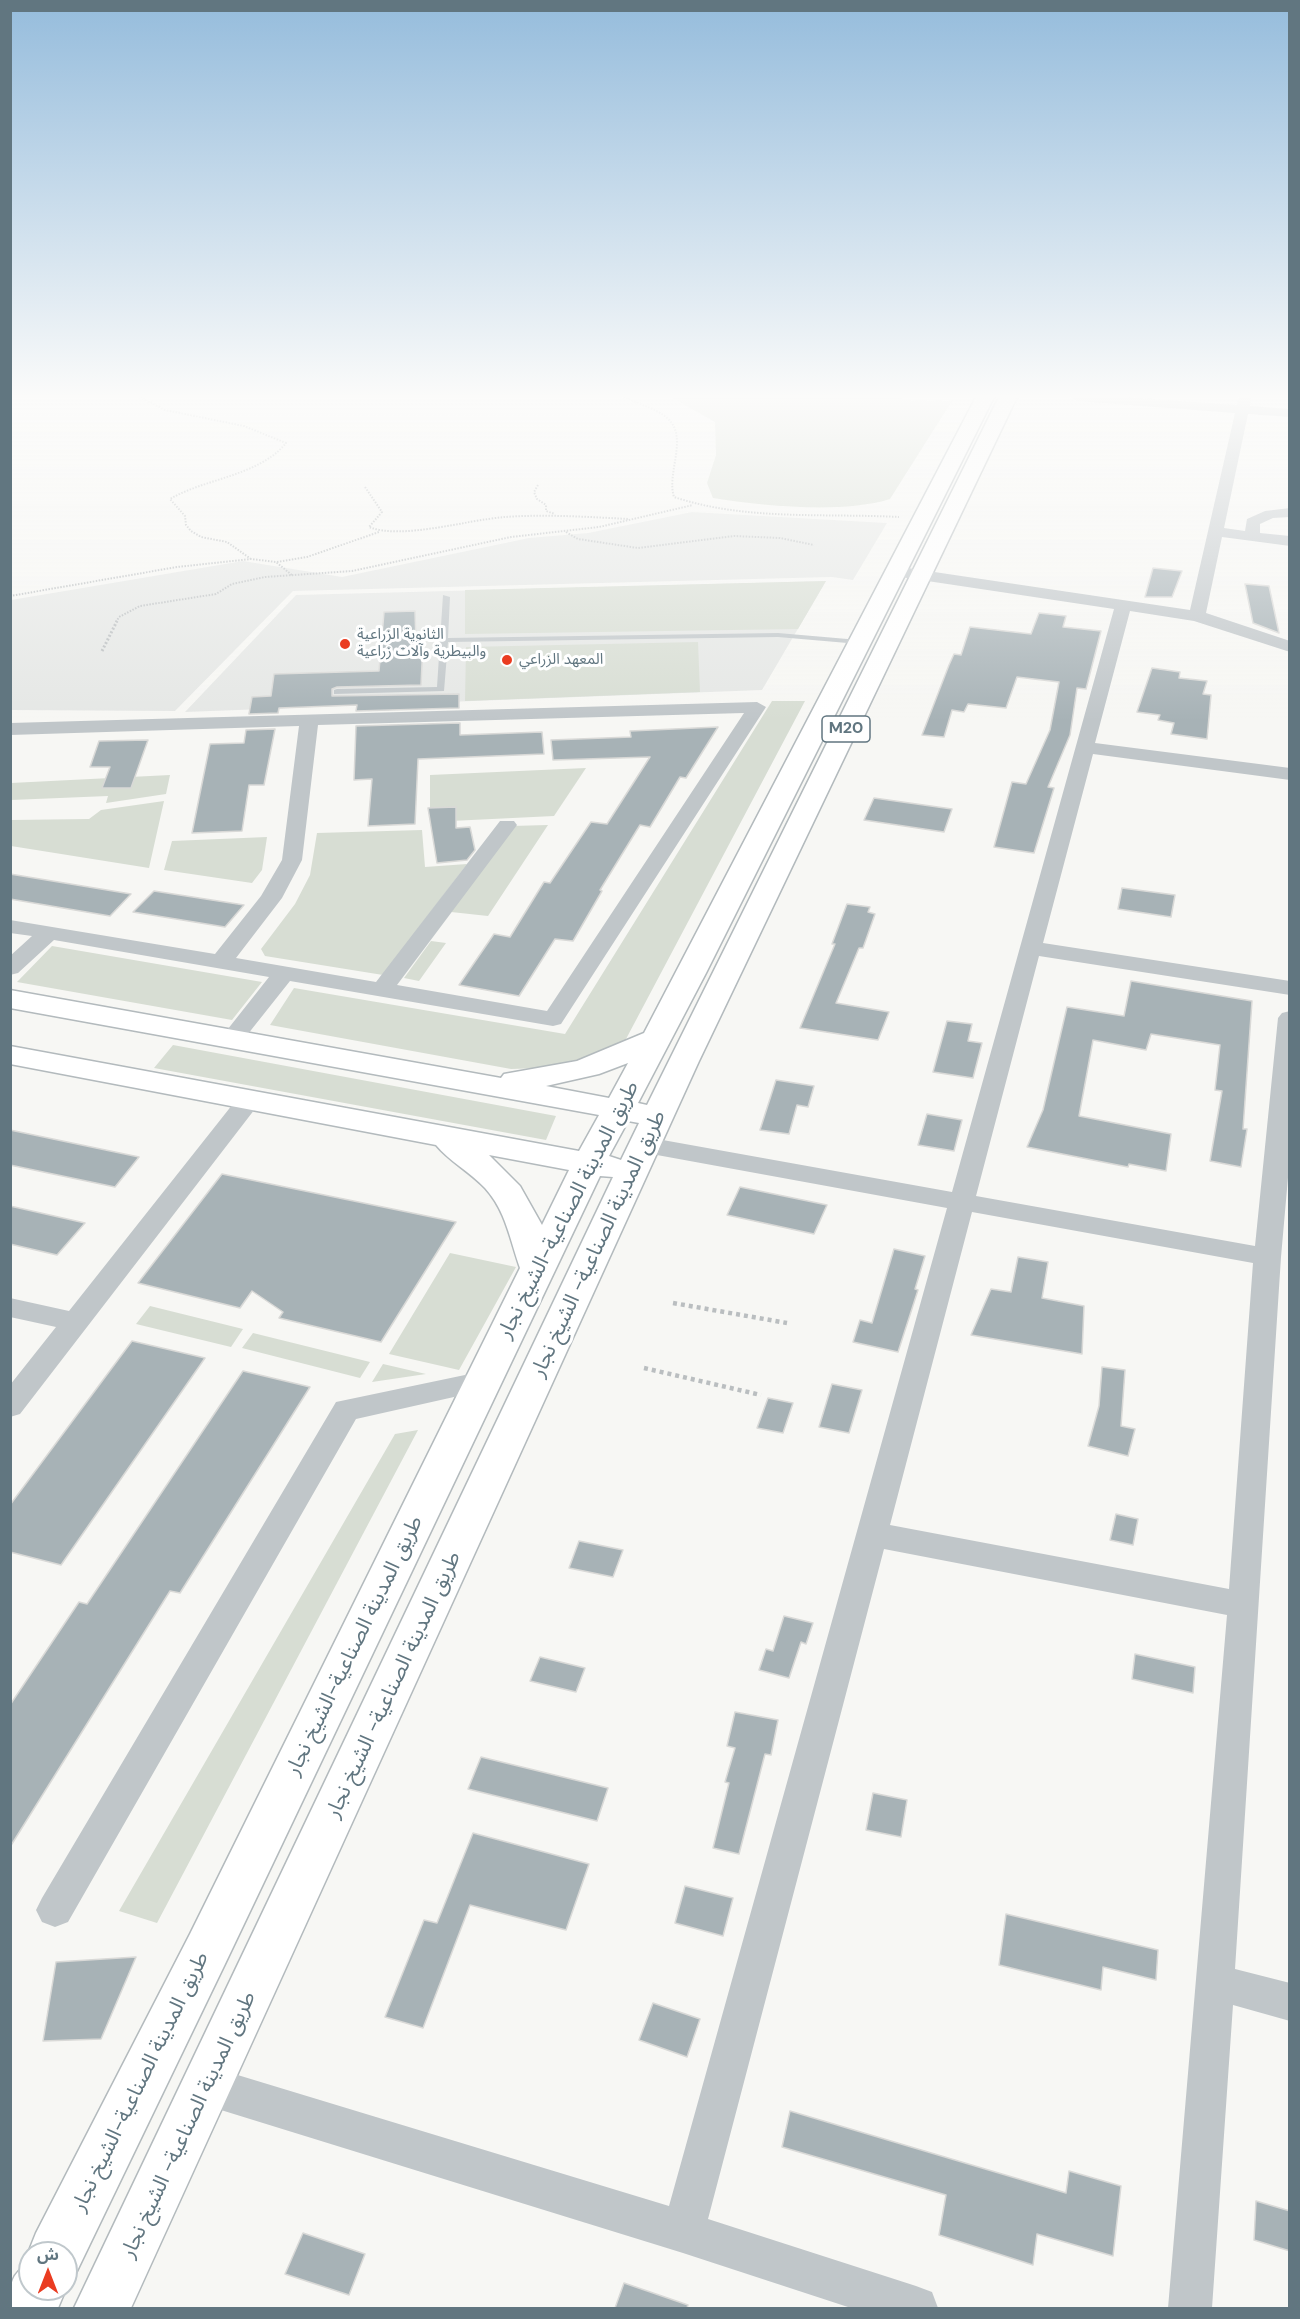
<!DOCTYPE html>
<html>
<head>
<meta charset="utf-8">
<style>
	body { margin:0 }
	#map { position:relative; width:1300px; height:2319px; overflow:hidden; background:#f7f7f4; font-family:"DM Sans","Noto Sans Arabic",sans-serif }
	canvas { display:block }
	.frame { position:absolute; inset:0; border:12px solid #617680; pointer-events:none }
	.north { position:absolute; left:18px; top:2241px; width:60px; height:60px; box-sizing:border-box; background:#fff; border:2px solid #c0c8cc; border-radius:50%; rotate:0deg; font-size:16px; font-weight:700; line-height:24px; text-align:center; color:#617680 }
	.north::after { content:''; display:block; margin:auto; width:21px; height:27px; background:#ea3c21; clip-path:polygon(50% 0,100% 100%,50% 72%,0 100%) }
</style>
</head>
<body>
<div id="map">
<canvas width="1300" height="2319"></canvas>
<div class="frame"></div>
<div class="north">ش</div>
</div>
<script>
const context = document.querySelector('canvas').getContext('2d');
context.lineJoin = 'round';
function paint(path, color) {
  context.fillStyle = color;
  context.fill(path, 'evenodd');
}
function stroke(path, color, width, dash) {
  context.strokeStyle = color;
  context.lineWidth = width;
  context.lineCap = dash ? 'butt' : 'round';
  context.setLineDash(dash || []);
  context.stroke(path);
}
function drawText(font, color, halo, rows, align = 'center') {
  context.font = font + ' "DM Sans","Noto Sans Arabic",sans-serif';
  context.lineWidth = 6;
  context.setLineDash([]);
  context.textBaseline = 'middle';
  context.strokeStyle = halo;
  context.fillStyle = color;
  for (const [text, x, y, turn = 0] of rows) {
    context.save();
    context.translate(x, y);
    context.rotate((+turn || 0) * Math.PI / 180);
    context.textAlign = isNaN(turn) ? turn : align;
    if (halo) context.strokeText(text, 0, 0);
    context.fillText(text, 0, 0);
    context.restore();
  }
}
paint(new Path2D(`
	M692,512L887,523L853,580L832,577L293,591L175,711L11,710V600L243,561L342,577L529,538L588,533Z
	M826,581L762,690L185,712L296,595Z`), '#e5e7e5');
paint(new Path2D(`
	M671,397H900L903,400L952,401L890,499C843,514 762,506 713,498L707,483L716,455L715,422Z
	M826,581L798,629L465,634V590Z
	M698,642L700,692L465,701L466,647Z
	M772,701H805L617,1056L572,1067L511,1069L270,1025L294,988L565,1034Z
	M586,768L554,816L430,822V775Z
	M170,775L166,794L106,803L108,796L11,800V783Z
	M164,801L149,868L11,846V820L89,819L101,810Z
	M548,825L488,916L451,912L511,826Z
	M422,830L425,867L467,864L383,975L265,956L261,949L295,904L310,875L317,833Z
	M267,837L262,870L252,883L164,870L172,841Z
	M431,941L446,943L419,981L404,978Z
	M52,946L262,982L232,1020L17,982Z
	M173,1045L556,1116L546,1140L154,1068Z
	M450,1253L516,1267L459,1370L389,1354Z
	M150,1306L243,1329L231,1347L136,1324Z
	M253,1333L370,1362L360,1378L242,1348Z
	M383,1364L426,1374L372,1382Z
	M418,1430L157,1923L119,1911L395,1434Z`), '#d7ddd3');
const building = new Path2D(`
	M1153,568L1182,571L1172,597H1145Z
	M1245,584L1269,586L1279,633L1253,623Z
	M415,611L416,643H423L421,685L337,687L332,689V696L459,694V708L356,711L357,705L279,708L278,713L249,714L252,697L271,696L274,674L379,671L384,612Z
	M1039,613L1066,616L1063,627L1101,631L1086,689L1077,688L1070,735L1048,787L1054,788L1034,853L994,847L1012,782L1026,784L1050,730L1059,682L1017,677L1006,708L968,704L964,712L952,710L944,737L922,735L949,665L954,654L961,655L970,627L1031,634Z
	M1152,668L1180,672L1179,678L1207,681L1203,694L1211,695L1207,739L1171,734L1174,723L1158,720L1160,715L1137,712Z
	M460,723V735L542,732L544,754L418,759L415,824L368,826L372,779L354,780L356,726Z
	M718,727L686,778L680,777L650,827L640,825L600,890L602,891L573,941L555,939L519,996L459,985L494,934L510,937L544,882L550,883L591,822L607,824L650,757L553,760L551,740L631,737L630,731Z
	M275,729L264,785H249L242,831L192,833L210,744L244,743L246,730Z
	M148,740L131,788H102L110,767H90L99,741Z
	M874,798L952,809L944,832L864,820Z
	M456,807V828L470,827L475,850L467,860L437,863L428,808Z
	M10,874L131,894L110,916L10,899Z
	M1122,888L1175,895L1171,917L1118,909Z
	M154,891L244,905L225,927L133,912Z
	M847,904L870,907L868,912L875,914L863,948H859L836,1003L889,1012L878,1040L800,1028L835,944H832Z
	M1131,981L1252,1001L1243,1129H1247L1241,1167L1210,1161L1222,1091L1215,1090L1220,1045L1151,1034L1146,1050L1093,1040L1079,1116L1171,1134L1166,1171L1129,1164L1128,1167L1027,1147L1043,1110L1067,1007L1124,1016Z
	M947,1021L972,1024L968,1041L982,1043L973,1078L933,1072Z
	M776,1080L814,1086L808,1107L797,1105L789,1134L760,1130Z
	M927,1114L962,1120L954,1151L918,1145Z
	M10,1130L139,1157L115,1187L10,1165Z
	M222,1174L456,1222L381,1342L279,1318L283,1312L252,1291L240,1308L138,1283Z
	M740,1187L827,1205L814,1234L727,1215Z
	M10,1206L85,1223L57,1255L10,1244Z
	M894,1249L925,1256L915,1289L918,1290L898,1352L853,1342L860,1320L872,1323Z
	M1018,1257L1048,1262L1042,1298L1084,1306L1082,1354L971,1335L991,1289L1011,1292Z
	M132,1341L205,1358L61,1565L10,1552V1505Z
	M1102,1367L1125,1370L1121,1426L1135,1429L1128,1456L1088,1446L1099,1406Z
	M243,1371L310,1387L180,1593L170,1591L10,1847V1705L79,1602L87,1604Z
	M832,1384L862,1390L849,1433L819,1427Z
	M768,1398L793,1403L783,1433L757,1428Z
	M1116,1514L1138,1519L1133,1545L1110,1540Z
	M579,1541L623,1550L613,1577L569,1568Z
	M784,1616L813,1623L806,1644L801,1642L789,1678L759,1670L766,1649L773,1651Z
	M1135,1654L1195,1667L1193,1693L1132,1679Z
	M540,1657L585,1668L576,1692L530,1681Z
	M735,1712L778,1720L771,1755L765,1754L739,1854L713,1848L729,1783L725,1782L735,1748L727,1746Z
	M481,1757L608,1788L597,1821L468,1789Z
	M873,1793L907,1800L901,1837L866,1830Z
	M473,1833L589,1864L566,1930L470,1905L423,2028L385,2017L424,1920L437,1923Z
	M685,1886L733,1898L723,1936L675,1923Z
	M1006,1914L1158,1950L1156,1980L1103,1967L1101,1990L999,1965Z
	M136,1957L101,2039L43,2041L56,1962Z
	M653,2003L700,2019L687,2057L639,2040Z
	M790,2111L1066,2193L1069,2171L1121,2186L1113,2256L1037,2234L1033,2265L939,2235L946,2195L782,2147Z
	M1256,2201L1290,2211V2251L1254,2240Z
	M303,2233L365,2254L349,2295L285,2274Z
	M624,2283L688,2305L687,2308H615Z`);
paint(building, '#a7b2b6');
stroke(building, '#d9d9d7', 1.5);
const primary = new Path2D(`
	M976,397H994L706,973L638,1103L647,1105L999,397H1017L699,1061L131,2308H74L613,1177L600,1176L224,1966L76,2273L66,2277V2253H30V2257L28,2253L36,2233L190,1934L520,1268C510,1240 506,1211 485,1188C470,1172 449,1161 436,1145L10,1064V1046L579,1151L599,1115L10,1008V990L501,1078L504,1074L577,1061L644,1033ZM628,1063L609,1098L546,1086L599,1074ZM628,1121L639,1123L621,1160L609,1156ZM489,1155L569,1170L542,1225L520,1186Z
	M30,2264V2289H66L58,2308H10C10,2288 9,2273 30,2264Z`);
stroke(primary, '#b3babd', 3);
stroke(new Path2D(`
	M140,397L165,410L244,426L286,443C259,476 206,478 170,499L185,516L186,525L191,531L201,537L227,542L251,559
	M623,397C636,403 655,408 666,417C690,436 666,472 674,497C746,521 824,513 899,517
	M538,485L534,492L537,499L546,505V511L555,514
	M365,487L382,512L369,527C402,540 466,520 505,517C546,514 588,517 629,519
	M566,532L578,539L638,548L734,536L780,538L814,545
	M277,562L307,557L379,532
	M10,596L177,567L251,559L276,562L293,576
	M116,622L119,617L140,606L216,594L232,584L265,577L352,571L511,537L599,527L693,505`), '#babec0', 2, [1.5, 1.5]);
stroke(new Path2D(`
	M102,651L117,621`), '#babec0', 3, [2, 2]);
stroke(new Path2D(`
	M673,1303L787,1323
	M644,1368L761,1395`), '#babec0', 4.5, [4, 4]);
paint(new Path2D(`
	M443,595L450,597L448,638L778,633L859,640L863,642L859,644L778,637L448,642L444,691L334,694V690L337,689L437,687Z`), '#c0c6c9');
paint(new Path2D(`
	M1070,397H1124L1237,405L1239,397H1251L1250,406L1290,409V417L1248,414L1224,528L1245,531L1247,519L1265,511L1290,508V517L1273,518L1260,524V533L1290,536V546L1222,537L1206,613L1290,641V652L1194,621L1130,611L1095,743L1290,768V780L1093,754L1043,943L1290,981V995L1039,956L976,1196L1255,1246L1278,1018L1282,1013L1290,1011V1155L1281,1257L1235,1969L1290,1983V2021L1233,2005L1212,2308H1168L1227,1615L884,1549L708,2219L916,2286L932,2292L938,2308H851L683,2253L208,2106L194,2100L188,2086L194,2072L208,2066L669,2206L947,1208L646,1153L637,1151L633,1145L637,1139L646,1137L952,1192L1114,609L894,576L886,571L894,566L1190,610L1235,413L1077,401ZM972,1212L1253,1263L1229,1589L890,1525Z
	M757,702L766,707L561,1024L553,1026L290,981L240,1044H224L220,1039L269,977L54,940L18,973L10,975V956L32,936L10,933V920L215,954L261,896L282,860L299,726L10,735V723ZM744,713L547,1011L397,985L517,825L514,821H500L376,982L236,958L282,898L302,860L318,725Z
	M249,1093L258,1095L261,1100L258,1105L20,1414L10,1417V1385L56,1327L10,1317V1298L69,1311L240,1095Z
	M484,1371L494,1374L499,1381L494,1388L356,1419L68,1922L55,1927L42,1922L36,1910L42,1898L336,1402Z`), '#c0c6c9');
paint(primary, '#fff');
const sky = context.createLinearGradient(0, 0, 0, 721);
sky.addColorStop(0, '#95bcdc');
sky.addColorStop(0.55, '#fbfbfa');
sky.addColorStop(1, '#fbfbfa00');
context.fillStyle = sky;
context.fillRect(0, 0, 1300, 721);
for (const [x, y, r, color] of [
	[345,644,6,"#ea3c21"],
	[507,660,6,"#ea3c21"]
]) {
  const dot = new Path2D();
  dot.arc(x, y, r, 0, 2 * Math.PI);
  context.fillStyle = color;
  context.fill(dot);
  stroke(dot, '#fff', 2);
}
drawText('15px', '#617680', '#fff', [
	["الثانوية الزراعية",357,635],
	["والبيطرية وآلات زراعية",357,652],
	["المعهد الزراعي",519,660]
], 'left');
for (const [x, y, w] of [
	[846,729,48]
]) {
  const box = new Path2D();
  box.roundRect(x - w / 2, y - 13, w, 26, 4.5);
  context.fillStyle = '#fff';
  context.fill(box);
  stroke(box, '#617680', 1.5);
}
drawText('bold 16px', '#617680', null, [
	["M20",846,729]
]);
drawText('21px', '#617680', '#fff', [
	["طريق المدينة الصناعية-الشيخ نجار",569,1210,-63],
	["طريق المدينة الصناعية- الشيخ نجار",599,1244,-65],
	["طريق المدينة الصناعية-الشيخ نجار",355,1646,-64],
	["طريق المدينة الصناعية- الشيخ نجار",394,1685,-65],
	["طريق المدينة الصناعية-الشيخ نجار",141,2082,-64],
	["طريق المدينة الصناعية- الشيخ نجار",189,2125,-65]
]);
</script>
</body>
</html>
